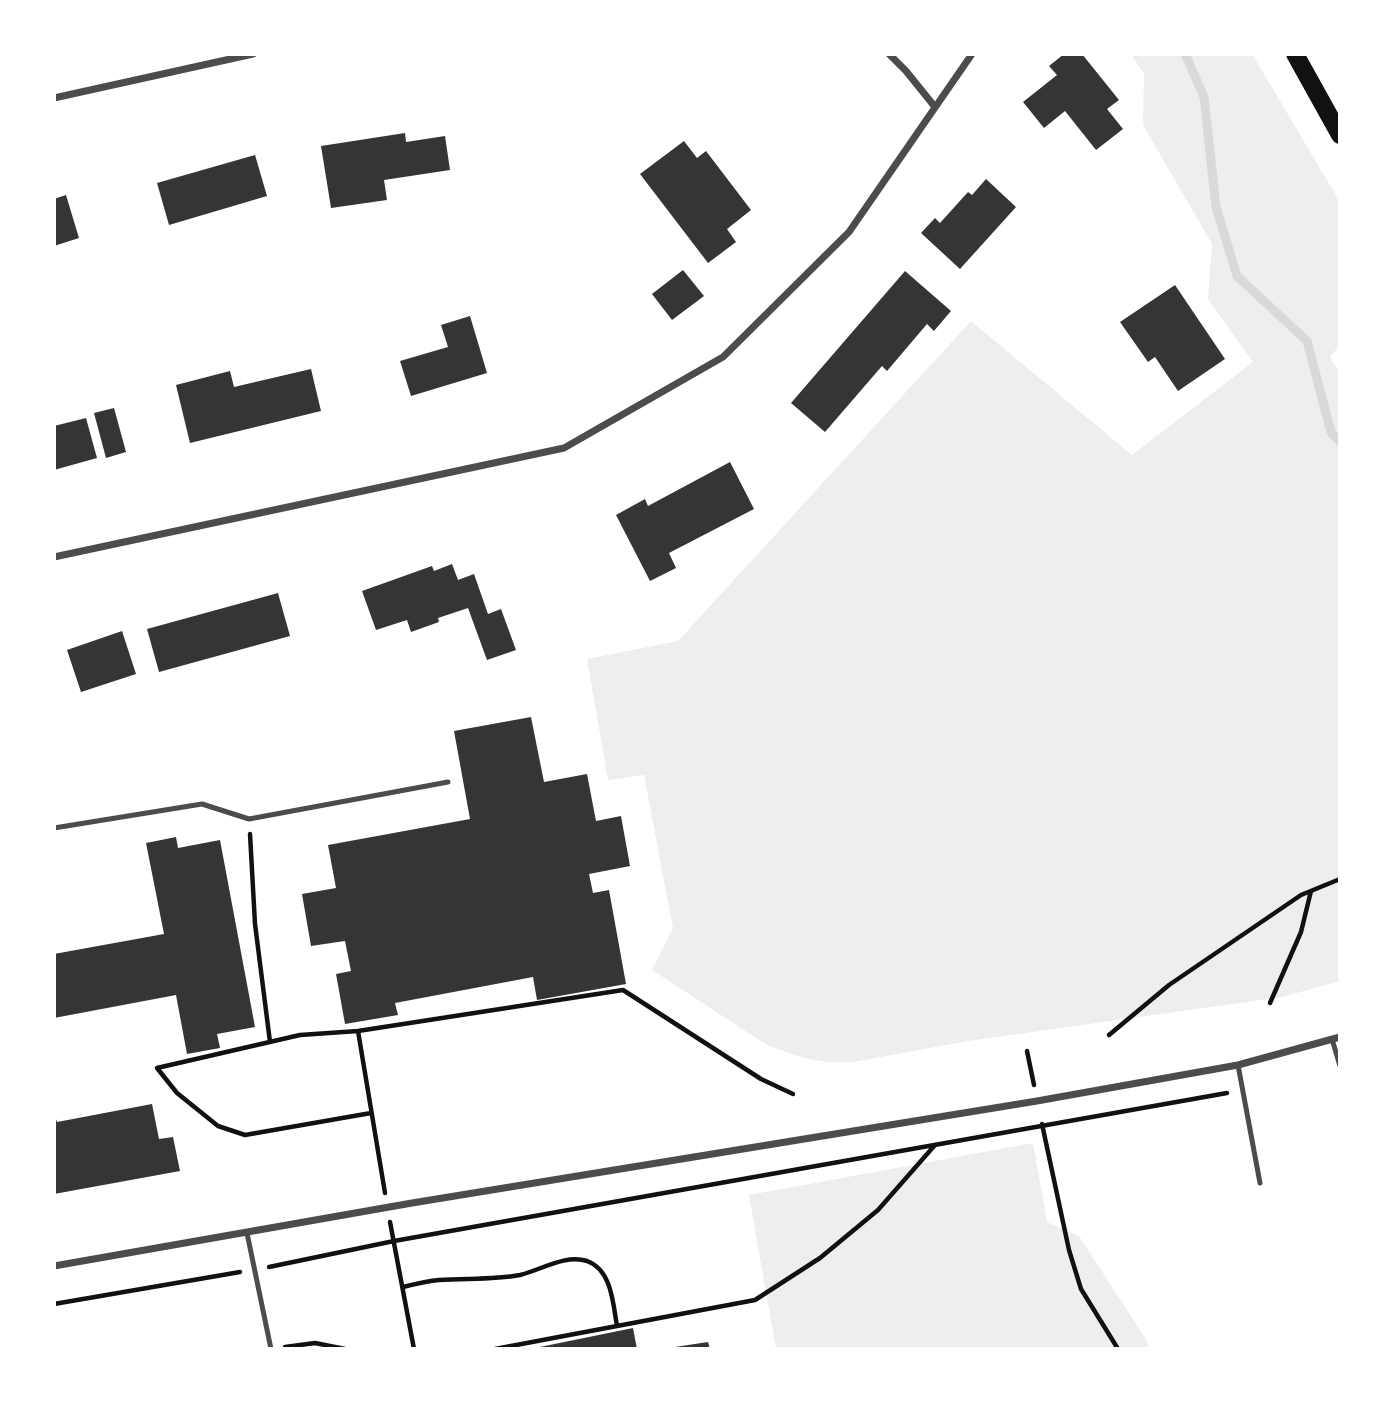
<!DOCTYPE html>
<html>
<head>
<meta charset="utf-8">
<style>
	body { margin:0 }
	#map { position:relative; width:1394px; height:1403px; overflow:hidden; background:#fff; font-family:Georgia,serif }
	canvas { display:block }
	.frame { position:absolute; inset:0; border:56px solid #fff; pointer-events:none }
</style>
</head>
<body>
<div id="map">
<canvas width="1394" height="1403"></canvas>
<div class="frame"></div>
</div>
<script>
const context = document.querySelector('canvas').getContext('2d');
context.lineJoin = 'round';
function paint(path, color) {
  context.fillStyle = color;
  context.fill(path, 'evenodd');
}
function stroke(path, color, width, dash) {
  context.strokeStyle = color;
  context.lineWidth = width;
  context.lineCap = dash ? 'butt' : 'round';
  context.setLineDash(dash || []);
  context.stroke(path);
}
paint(new Path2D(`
	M1131,54H1252L1340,202V345L1330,357L1340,374V981L1282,997L968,1041L854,1062H827L803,1058L767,1045L652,970L673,928L644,775L608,780L587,659L678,641L971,321L1132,455L1253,362L1208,299L1212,244L1143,125L1144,74Z
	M1033,1143L1047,1222L1079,1236L1147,1341L1149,1349H776L749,1195Z`), '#eee');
stroke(new Path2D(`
	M1185,54L1204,97L1216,207L1237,276L1307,341L1331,432L1340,442`), '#d9d9d9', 9);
paint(new Path2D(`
	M1064,54H1082L1119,100L1107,109L1123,129L1096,150L1065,111L1044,128L1023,102L1057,75L1049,66Z
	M405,133L406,142L445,136L450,170L384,180L387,200L331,208L321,146Z
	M684,141L697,158L706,151L751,210L727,229L736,242L708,263L640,174Z
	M255,155L267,196L169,225L157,183Z
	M986,179L1016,207L960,269L921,233L935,218L940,223L968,192L972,195Z
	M66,195L79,238L54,246V199Z
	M683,270L704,296L672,320L652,294Z
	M905,271L951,311L934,331L927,324L887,371L882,366L825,432L791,403Z
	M1175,285L1225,359L1178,391L1155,357L1148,362L1120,322Z
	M470,316L487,373L411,396L400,361L448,347L441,325Z
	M311,369L321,411L190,443L176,385L230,371L234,387Z
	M114,408L126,452L106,458L94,413Z
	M86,418L97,458L54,470V426Z
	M730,462L754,509L669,553L676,568L650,581L616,515L645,499L648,506Z
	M452,564L458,580L474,574L488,614L501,609L516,650L487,660L468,608L438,618L439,622L411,632L407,620L376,630L362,591L432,566L434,571Z
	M278,593L290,636L159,672L147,629Z
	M122,631L136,674L81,692L67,650Z
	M531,717L544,782L587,774L596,821L621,816L630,866L589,874L593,893L609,890L626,984L537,1000L533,977L395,1003L398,1015L345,1024L336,974L351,971L345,941L311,946L302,894L336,888L328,845L470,819L454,731Z
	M176,837L178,848L220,840L255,1027L217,1034L220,1048L187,1054L176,995L54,1018V954L164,934L146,843Z
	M152,1104L159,1139L173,1137L180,1171L54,1194V1113L57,1122Z
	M633,1328L637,1349H535V1348Z
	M708,1342L710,1349H675V1347Z`), '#353535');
stroke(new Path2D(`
	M250,834L255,924L270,1042
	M1270,1003L1301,932L1311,891
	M358,1031L623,990L761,1079L793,1094
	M1109,1035L1169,985L1301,895L1340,879
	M1027,1051L1034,1085
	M371,1113L245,1135L218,1126L177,1093L157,1068L300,1035L358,1031L385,1193
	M1042,1124L1069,1250L1081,1289L1118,1349
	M390,1222L414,1349
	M269,1267L394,1241L1227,1093
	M403,1287C415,1284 427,1281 439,1280C467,1278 493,1280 520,1275C541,1270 565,1254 587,1261C612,1270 613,1304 617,1326
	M54,1304L240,1272
	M285,1347L315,1343L345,1349
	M495,1349L755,1300L820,1258L878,1210L935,1145`), '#111', 4.5);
stroke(new Path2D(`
	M54,828L202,804L249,819L448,782
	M1332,1039L1340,1066
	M1238,1065L1260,1183
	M247,1233L271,1349`), '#4c4c4c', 5);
stroke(new Path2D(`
	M889,54L906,71L935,107
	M54,98L253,54
	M54,557L564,448L723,357L849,232L972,54
	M54,1266L412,1203L1037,1101L1238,1065L1340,1037`), '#4c4c4c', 7);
stroke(new Path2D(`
	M1295,54L1340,135`), '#111', 18);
</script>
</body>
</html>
